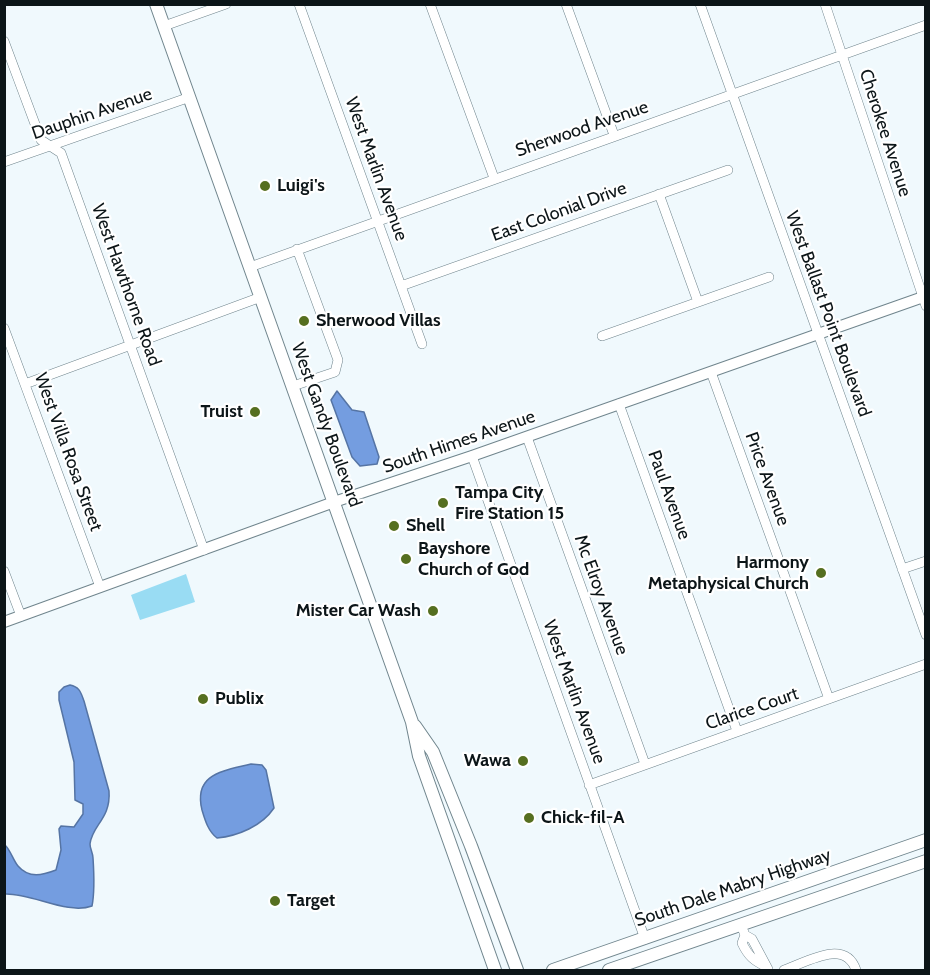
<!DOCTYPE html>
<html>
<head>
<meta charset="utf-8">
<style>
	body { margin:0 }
	#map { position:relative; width:930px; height:975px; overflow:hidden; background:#f0f9fd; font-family:Cabin,sans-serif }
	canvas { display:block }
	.frame { position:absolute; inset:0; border:6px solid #0c1518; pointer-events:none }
</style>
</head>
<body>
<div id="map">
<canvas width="930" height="975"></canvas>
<div class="frame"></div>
</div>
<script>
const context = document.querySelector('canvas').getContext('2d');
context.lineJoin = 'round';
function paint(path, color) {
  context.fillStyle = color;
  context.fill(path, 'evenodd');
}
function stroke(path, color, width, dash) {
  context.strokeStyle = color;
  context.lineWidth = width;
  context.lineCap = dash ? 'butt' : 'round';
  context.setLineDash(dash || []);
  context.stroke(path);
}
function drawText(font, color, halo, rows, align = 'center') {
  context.font = font + ' Cabin,sans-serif';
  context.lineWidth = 4.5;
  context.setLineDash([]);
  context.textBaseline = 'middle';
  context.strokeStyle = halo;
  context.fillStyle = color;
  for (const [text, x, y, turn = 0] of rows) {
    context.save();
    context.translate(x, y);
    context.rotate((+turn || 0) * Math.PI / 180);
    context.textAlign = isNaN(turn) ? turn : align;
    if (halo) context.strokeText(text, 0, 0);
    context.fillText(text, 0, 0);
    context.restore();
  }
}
paint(new Path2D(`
	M186,574L195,602L140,620L131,595Z`), '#99dcf3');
const water = new Path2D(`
	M337,391L352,410L364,412L379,457L377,464L360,466L352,457L331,400Z
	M70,685C80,687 81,693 84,701L109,791C111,819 92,825 90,844C90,849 93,853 93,858C94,873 95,891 92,906C67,915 32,893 5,894V845C11,851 13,860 18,866C29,879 43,875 56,870L61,850L59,829L61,826L74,827L83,814V804L75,800L74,762L59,700V692L64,687Z
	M251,764L262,765L266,770L274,808C262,826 238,836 217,838C208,831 205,820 202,810C193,773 224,771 251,764Z`);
paint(water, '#749de0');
stroke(water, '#5574a4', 1.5);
const minor = new Path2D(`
	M299,4L422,344
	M430,4L494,178
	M566,4L614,135
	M700,4L926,635
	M825,4L926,306
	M164,26L226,4
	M4,41L41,140L61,153L204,550
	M4,162L190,97
	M659,194L698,302
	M250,267L926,25
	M401,286L728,170
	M4,328L100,587
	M602,336L769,277
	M711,372L829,699
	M25,384L261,297
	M293,386L335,372L338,360L297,249
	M619,404L737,731
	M527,437L645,764
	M472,456L645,939
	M902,569L926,561
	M4,571L21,616
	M589,785L926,664
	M741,925L745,935L742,943C748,956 754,961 767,967
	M745,935L752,939L768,969
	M784,970C807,962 845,938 856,970`);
const tertiary = new Path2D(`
	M4,622L334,502L472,456L926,296`);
const secondary = new Path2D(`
	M156,4L412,722L419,756L495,970
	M415,726L433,752L471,846L517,970
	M553,970L926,840
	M609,970L926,861`);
stroke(minor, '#70858d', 10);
stroke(tertiary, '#70858d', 12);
stroke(secondary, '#70858d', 14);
stroke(minor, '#fff', 9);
stroke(tertiary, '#fff', 10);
stroke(secondary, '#fff', 12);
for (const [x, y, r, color] of [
	[265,186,6,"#566f20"],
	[304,321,6,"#566f20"],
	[255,412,6,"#566f20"],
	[443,503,6,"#566f20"],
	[394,526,6,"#566f20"],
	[406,559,6,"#566f20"],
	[821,573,6,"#566f20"],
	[433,611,6,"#566f20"],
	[203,699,6,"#566f20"],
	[523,761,6,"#566f20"],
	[529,818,6,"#566f20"],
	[275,901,6,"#566f20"]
]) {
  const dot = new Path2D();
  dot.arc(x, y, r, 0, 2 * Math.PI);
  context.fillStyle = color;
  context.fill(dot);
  stroke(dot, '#fff', 2);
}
drawText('18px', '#0c1518', '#fff', [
	["Dauphin Avenue",92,114,-19],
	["Sherwood Avenue",582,129,-19],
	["Cherokee Avenue",885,133,72],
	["West Marlin Avenue",376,169,70],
	["East Colonial Drive",559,212,-20],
	["West Hawthorne Road",126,285,70],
	["West Ballast Point Boulevard",828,314,70],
	["West Gandy Boulevard",326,425,70],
	["South Himes Avenue",459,442,-19],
	["West Villa Rosa Street",68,452,70],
	["Price Avenue",767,479,70],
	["Paul Avenue",669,495,70],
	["Mc Elroy Avenue",601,595,70],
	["West Marlin Avenue",574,692,70],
	["Clarice Court",752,709,-19],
	["South Dale Mabry Highway",733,888,-19]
]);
drawText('bold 18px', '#0c1518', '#fff', [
	["Luigi's",277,186],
	["Sherwood Villas",316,321],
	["Truist",243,412,"right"],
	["Tampa City",455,493],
	["Fire Station 15",455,514],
	["Shell",406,526],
	["Bayshore",418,549],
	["Church of God",418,570],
	["Harmony",809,563,"right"],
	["Metaphysical Church",809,584,"right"],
	["Mister Car Wash",421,611,"right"],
	["Publix",215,699],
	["Wawa",511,761,"right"],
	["Chick-fil-A",541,818],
	["Target",287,901]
], 'left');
</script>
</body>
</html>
